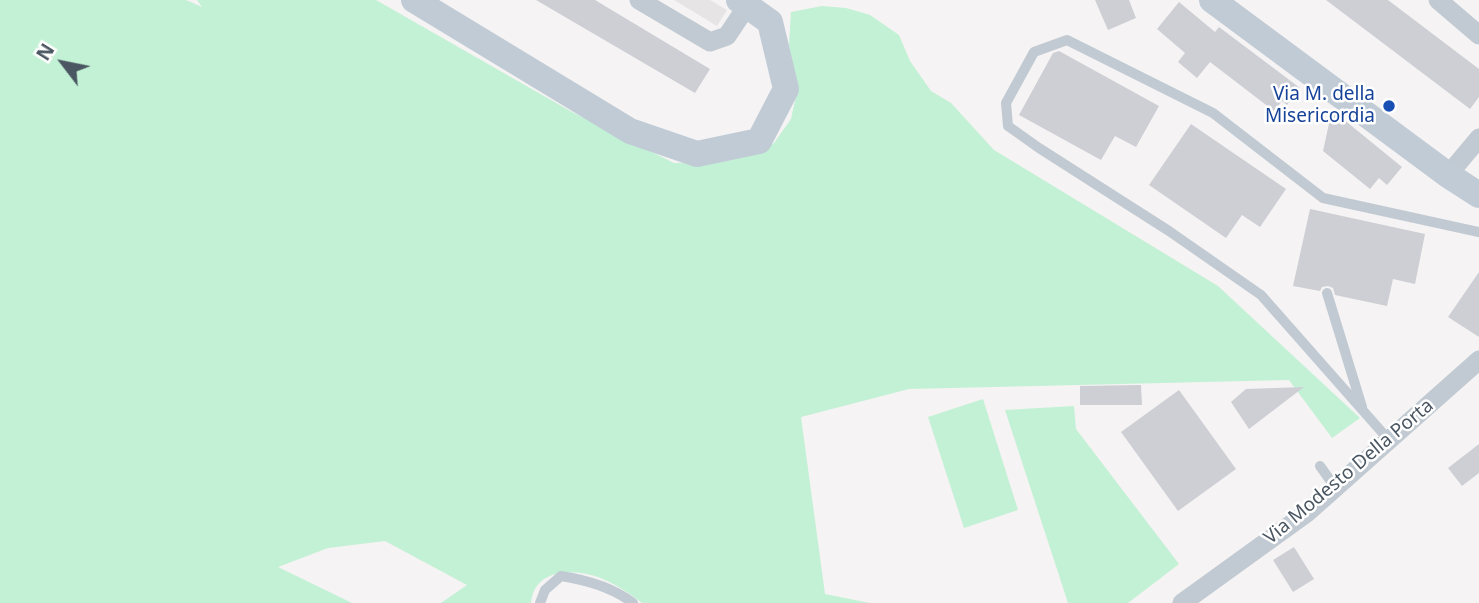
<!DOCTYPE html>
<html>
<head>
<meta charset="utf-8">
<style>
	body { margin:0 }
	#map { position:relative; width:1479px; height:603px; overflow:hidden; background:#f5f3f3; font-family:"Noto Sans",sans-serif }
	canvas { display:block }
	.north { position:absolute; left:28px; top:28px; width:70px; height:70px; -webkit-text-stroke:5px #fff; paint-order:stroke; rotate:302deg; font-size:19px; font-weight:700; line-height:28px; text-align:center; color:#4a5661 }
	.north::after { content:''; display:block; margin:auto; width:24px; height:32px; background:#4a5661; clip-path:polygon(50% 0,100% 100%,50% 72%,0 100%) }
</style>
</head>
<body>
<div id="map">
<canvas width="1479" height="603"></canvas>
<div class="north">N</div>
</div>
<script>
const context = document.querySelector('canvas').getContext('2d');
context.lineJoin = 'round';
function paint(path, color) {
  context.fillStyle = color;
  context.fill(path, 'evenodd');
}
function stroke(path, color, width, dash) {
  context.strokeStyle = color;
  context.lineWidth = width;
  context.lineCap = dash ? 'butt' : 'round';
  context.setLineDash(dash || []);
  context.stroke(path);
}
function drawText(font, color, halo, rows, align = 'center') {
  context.font = font + ' "Noto Sans",sans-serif';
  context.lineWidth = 5;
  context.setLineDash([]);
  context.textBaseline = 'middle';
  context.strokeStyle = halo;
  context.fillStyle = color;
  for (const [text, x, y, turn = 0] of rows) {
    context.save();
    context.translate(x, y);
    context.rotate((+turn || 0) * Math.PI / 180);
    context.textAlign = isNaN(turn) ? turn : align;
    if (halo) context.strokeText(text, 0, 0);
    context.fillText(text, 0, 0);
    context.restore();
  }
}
paint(new Path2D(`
	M674,0H710L727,10L717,26Z`), '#e6e4e5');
paint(new Path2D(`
	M0,0H186L202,7L197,0H376L572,112L674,163L721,162L753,155L774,143L791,119L797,91L789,45L791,12L822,6L846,8L870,15L899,35L910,61L931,91L951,103L994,150L1218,286L1360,418L1332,438L1289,380L909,389L801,417L825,594L870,603H642C629,593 614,583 598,577C572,568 534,569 531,603H441L467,585L385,541L328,548L278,567L352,603H0Z
	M983,399L1018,510L964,528L928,417Z
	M1074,406L1076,429L1179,564L1128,603H1068L1005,410Z`), '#c3f1d5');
paint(new Path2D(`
	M536,0H595L710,69L695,93Z
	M1095,0H1129L1136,18L1108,30Z
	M1326,0H1388L1479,69V97L1470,109Z
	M1179,2L1215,32L1219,27L1300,88L1287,105L1282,101L1274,111L1210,62L1197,78L1178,62L1185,53L1157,29Z
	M1059,51L1159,106L1136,147L1115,136L1101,160L1019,115L1053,53Z
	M1332,110L1402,167L1387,185L1379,178L1370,189L1323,151Z
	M1191,124L1286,189L1260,227L1242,215L1226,238L1149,185Z
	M1310,209L1425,234L1415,284L1393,279L1387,306L1335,295L1333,288L1328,286L1322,287L1320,291L1293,286Z
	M1479,272V337L1448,317Z
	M1141,385L1142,405H1080V386Z
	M1304,387L1249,429L1231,402L1246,389Z
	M1179,390L1236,469L1178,511L1121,432Z
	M1479,444V473L1462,486L1448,468Z
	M1294,547L1314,579L1293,592L1273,560Z`), '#cdcfd5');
stroke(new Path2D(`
	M1327,293L1362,407
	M1388,439L1261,295L1169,231L1039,148L1008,126L1006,103L1034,52L1067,40L1213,113L1323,198L1479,232
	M1320,466L1335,487
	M540,603L545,590L561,576C587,580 612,587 633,603`), '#c1cad2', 10);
stroke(new Path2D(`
	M639,0L710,42L727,36L747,6
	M1438,0L1479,35
	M1448,175L1479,138
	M1182,603L1308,512L1479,360`), '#c1cad2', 19);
stroke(new Path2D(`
	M414,0L630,131L697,154L759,141L786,89L770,22L739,0
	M1212,0L1448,175L1479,195`), '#c1cbd6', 26);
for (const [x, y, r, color] of [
	[1389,106,7,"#1a4fb4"]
]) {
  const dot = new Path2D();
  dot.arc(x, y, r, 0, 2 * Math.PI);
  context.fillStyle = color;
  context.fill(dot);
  stroke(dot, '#fff', 2.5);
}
drawText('19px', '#164399', '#fff', [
	["Via M. della",1375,95],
	["Misericordia",1375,117]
], 'right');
drawText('19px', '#4a5661', '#fff', [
	["Via Modesto Della Porta",1349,472,-40]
]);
</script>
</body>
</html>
